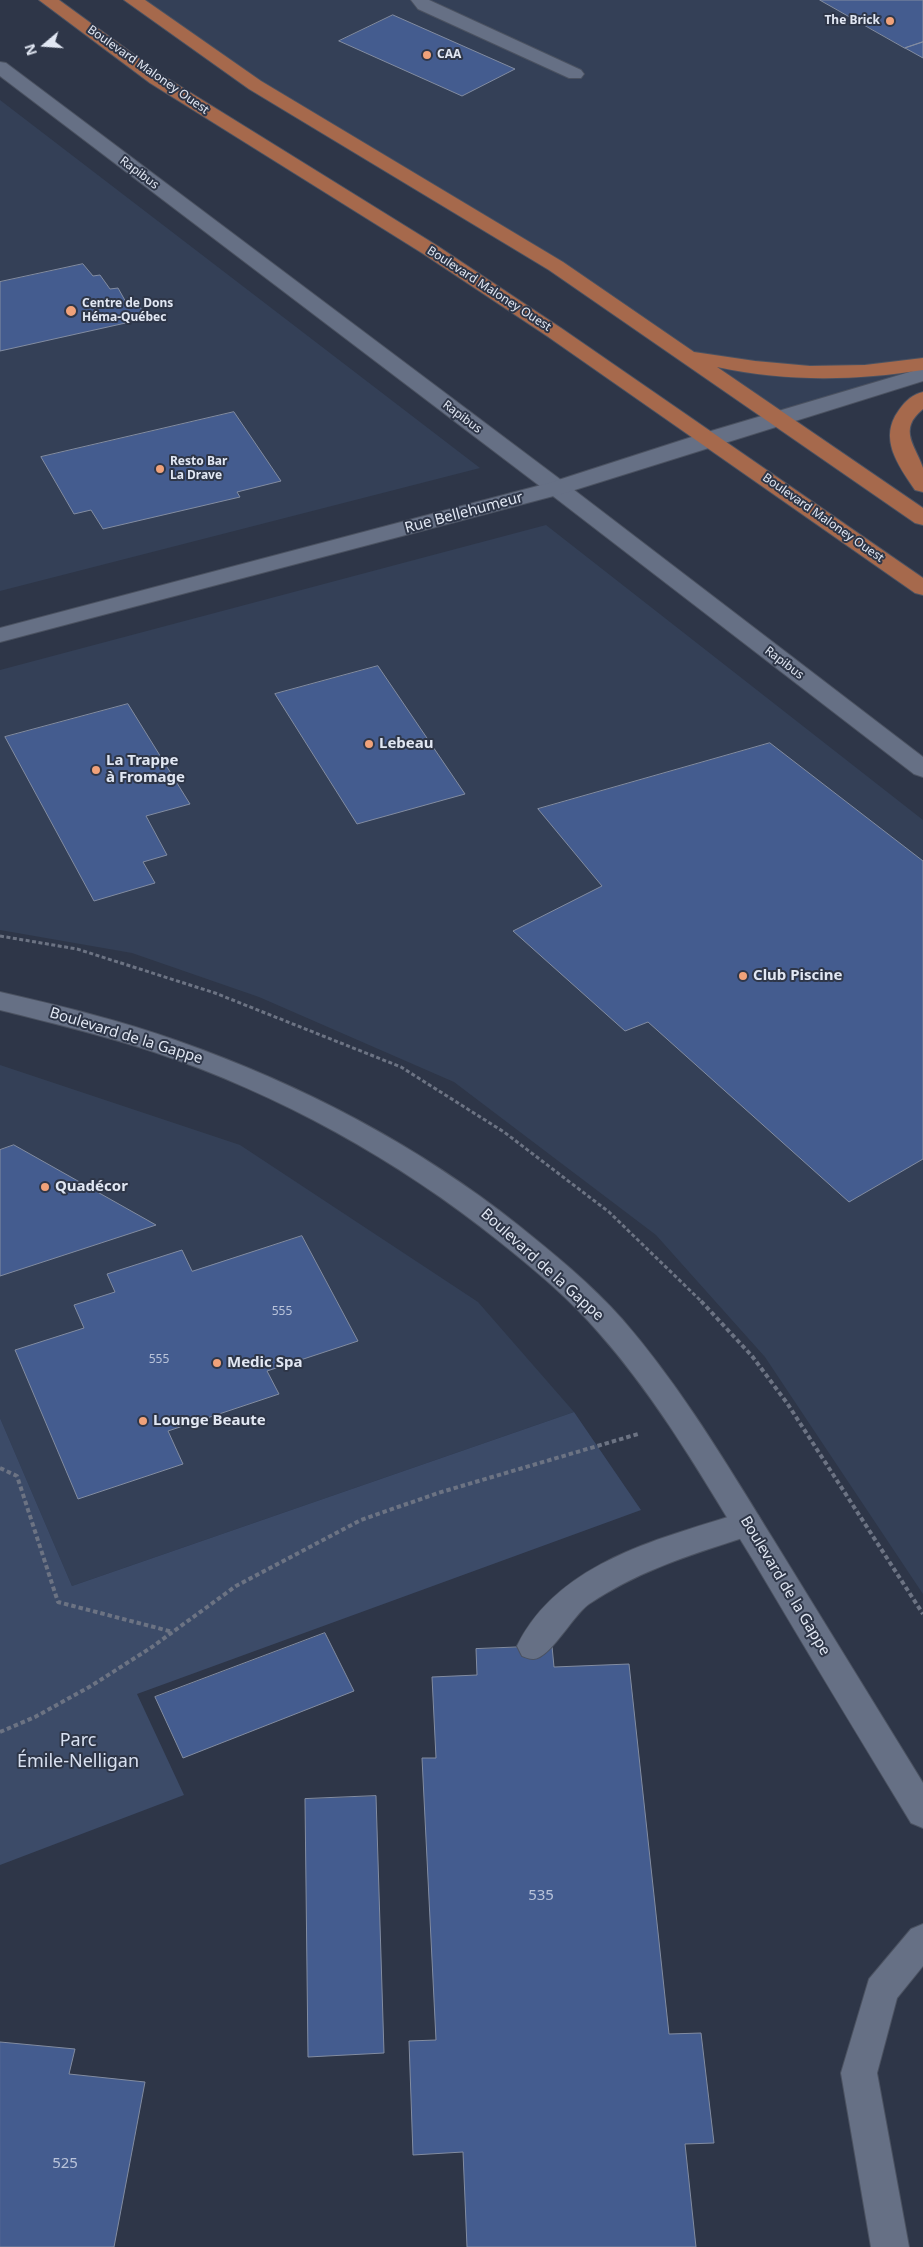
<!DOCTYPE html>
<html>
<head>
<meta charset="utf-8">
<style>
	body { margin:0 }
	#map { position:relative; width:923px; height:2247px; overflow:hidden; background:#2e3648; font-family:"Noto Sans",sans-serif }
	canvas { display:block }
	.north { position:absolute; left:20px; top:20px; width:50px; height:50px; -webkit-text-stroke:4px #2e3648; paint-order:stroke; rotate:252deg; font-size:14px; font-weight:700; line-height:20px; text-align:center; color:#e1e7f3 }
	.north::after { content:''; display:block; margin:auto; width:18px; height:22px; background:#e1e7f3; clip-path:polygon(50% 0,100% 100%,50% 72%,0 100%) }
</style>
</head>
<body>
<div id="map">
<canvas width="923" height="2247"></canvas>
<div class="north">N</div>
</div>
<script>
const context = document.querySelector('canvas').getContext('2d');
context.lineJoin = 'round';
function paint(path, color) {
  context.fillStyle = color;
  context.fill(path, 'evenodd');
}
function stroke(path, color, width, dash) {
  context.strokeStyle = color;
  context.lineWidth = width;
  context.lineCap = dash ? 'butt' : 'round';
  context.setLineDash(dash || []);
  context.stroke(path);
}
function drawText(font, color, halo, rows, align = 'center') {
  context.font = font + ' "Noto Sans",sans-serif';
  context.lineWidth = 4;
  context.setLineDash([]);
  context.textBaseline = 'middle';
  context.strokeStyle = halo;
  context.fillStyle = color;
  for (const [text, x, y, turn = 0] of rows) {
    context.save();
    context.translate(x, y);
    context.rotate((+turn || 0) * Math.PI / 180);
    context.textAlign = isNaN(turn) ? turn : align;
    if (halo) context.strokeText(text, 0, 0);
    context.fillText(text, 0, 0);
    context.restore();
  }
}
paint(new Path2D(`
	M133,0H923V374L779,419L556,266L373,157Z
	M0,100L480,468L0,591Z
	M546,525L923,820V1594L765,1357L656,1235L454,1082L259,997L132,953L0,930V670Z
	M0,1065L240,1145L478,1302L574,1412L72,1586L0,1418Z`), '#344057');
paint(new Path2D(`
	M574,1412L641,1510L137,1694L184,1795L0,1865V1418L72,1586Z`), '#3c4b68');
const building = new Path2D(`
	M820,0H923V42L905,48Z
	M393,15L515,69L462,96L339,41Z
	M923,42V58L905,48Z
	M83,264L93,276L100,275L110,289L118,288L127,304L136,302L148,318L0,351V282Z
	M234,412L281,481L237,492L240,497L103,529L91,510L74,514L41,457Z
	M378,666L465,794L357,824L275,694Z
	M128,704L190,804L146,816L167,855L143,862L155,883L94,901L5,737Z
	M770,743L923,861V1159L849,1202L648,1022L625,1031L513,931L602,886L538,809Z
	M14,1145L156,1225L0,1276V1150Z
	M302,1236L358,1341L267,1371L279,1394L168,1431L183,1464L78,1499L15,1350L84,1328L74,1305L115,1292L107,1274L182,1250L192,1271Z
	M325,1633L354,1691L183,1758L155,1697Z
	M552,1646L554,1667L629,1664L669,2034L701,2033L714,2143L685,2144L696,2247H467L463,2152L413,2155L409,2041L436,2040L422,1758H436L432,1677L477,1675L476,1649Z
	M376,1796L384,2053L308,2057L305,1799Z
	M0,2042L75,2049L69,2074L145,2082L114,2247H0Z`);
paint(building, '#445c8f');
stroke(building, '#828ca1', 1);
const service = new Path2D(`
	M411,0H429L581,70L584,74L581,78H569L418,9Z
	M0,62L6,63L565,483L923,757V777L914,774L549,493L0,76Z
	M747,1511L758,1515L763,1524L758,1533C697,1553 643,1568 589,1604C573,1615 549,1660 533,1659C529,1659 525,1657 522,1656L517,1646C559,1560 664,1538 747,1511Z
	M923,1924V1966L897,1998L877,2073L909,2247H871L841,2073L869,1979L911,1929Z`);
const tertiary = new Path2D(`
	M923,368V381L565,493L0,642V628L549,483L701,434Z
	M0,992C60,1006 120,1020 178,1041C300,1084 416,1144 518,1225C554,1254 591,1284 622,1319C681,1387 726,1463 773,1539C823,1620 873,1702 923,1783V1828L911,1823C858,1736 805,1648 753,1560C705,1482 660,1402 599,1333C570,1299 535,1270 500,1242C398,1160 279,1094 154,1052C103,1035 52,1023 0,1010Z`);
const primary = new Path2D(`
	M39,0H59L162,75L436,245L561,328L923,578V595L915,593L547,336L422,253L150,83Z
	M124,0H145L261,81L563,262L694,352L755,361L810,366L865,365L923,358V370C854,381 786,382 717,367L923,508V525L915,523L549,270L249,89Z
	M923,392V409C897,430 916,446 923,468C923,475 923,485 923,492L915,490C898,465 878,438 899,410C905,401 913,394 923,392Z`);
stroke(service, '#4b5261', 2);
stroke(tertiary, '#4b5261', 2);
stroke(primary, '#4b5261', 2);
stroke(new Path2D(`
	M0,936L77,949L215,993L401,1067L504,1132L609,1212L702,1302`), '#6c7383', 3, [4, 2.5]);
stroke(new Path2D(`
	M701,1301L752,1356L787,1403L923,1614
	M0,1468L17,1476L58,1602L173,1632
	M0,1732L35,1717L91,1686L152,1647L236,1586L361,1520L438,1493L638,1434`), '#6c7383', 4, [4.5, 3]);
paint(service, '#667085');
paint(tertiary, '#667085');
paint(primary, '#a6694c');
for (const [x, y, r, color] of [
	[890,21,5,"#f0a27a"],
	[427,55,5,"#f0a27a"],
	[71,311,6,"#f0a27a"],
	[160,469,5,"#f0a27a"],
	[369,744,5,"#f0a27a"],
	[96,770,5,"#f0a27a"],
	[743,976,5,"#f0a27a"],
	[45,1187,5,"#f0a27a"],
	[217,1363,5,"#f0a27a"],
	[143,1421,5,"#f0a27a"]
]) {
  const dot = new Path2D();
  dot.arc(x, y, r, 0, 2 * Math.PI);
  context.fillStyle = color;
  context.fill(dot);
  stroke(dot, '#2e3648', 2);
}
drawText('bold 12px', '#e1e7f3', '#2e3648', [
	["The Brick",880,21,"right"],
	["CAA",437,55],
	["Centre de Dons",82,304],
	["Héma-Québec",82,318],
	["Resto Bar",170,462],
	["La Drave",170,476]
], 'left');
drawText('12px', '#e1e7f3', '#2e3648', [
	["Boulevard Maloney Ouest",148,70,35],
	["Rapibus",139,173,37],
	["Boulevard Maloney Ouest",489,289,33],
	["Rapibus",462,417,37],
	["Boulevard Maloney Ouest",823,518,35],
	["Rapibus",784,663,37]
]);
drawText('12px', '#bac4da', null, [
	["555",282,1312],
	["555",159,1360]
]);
drawText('15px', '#e1e7f3', '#2e3648', [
	["Rue Bellehumeur",464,513,-15],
	["Boulevard de la Gappe",126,1036,17],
	["Boulevard de la Gappe",542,1265,42],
	["Boulevard de la Gappe",785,1586,59]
]);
drawText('bold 15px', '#e1e7f3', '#2e3648', [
	["Lebeau",379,744],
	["La Trappe",106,761],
	["à Fromage",106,778],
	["Club Piscine",753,976],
	["Quadécor",55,1187],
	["Medic Spa",227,1363],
	["Lounge Beaute",153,1421]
], 'left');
drawText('15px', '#bac4da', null, [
	["535",541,1896],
	["525",65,2164]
]);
drawText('18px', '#d9e1f1', '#2e3648', [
	["Parc",78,1741],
	["Émile-Nelligan",78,1762]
]);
</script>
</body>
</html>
